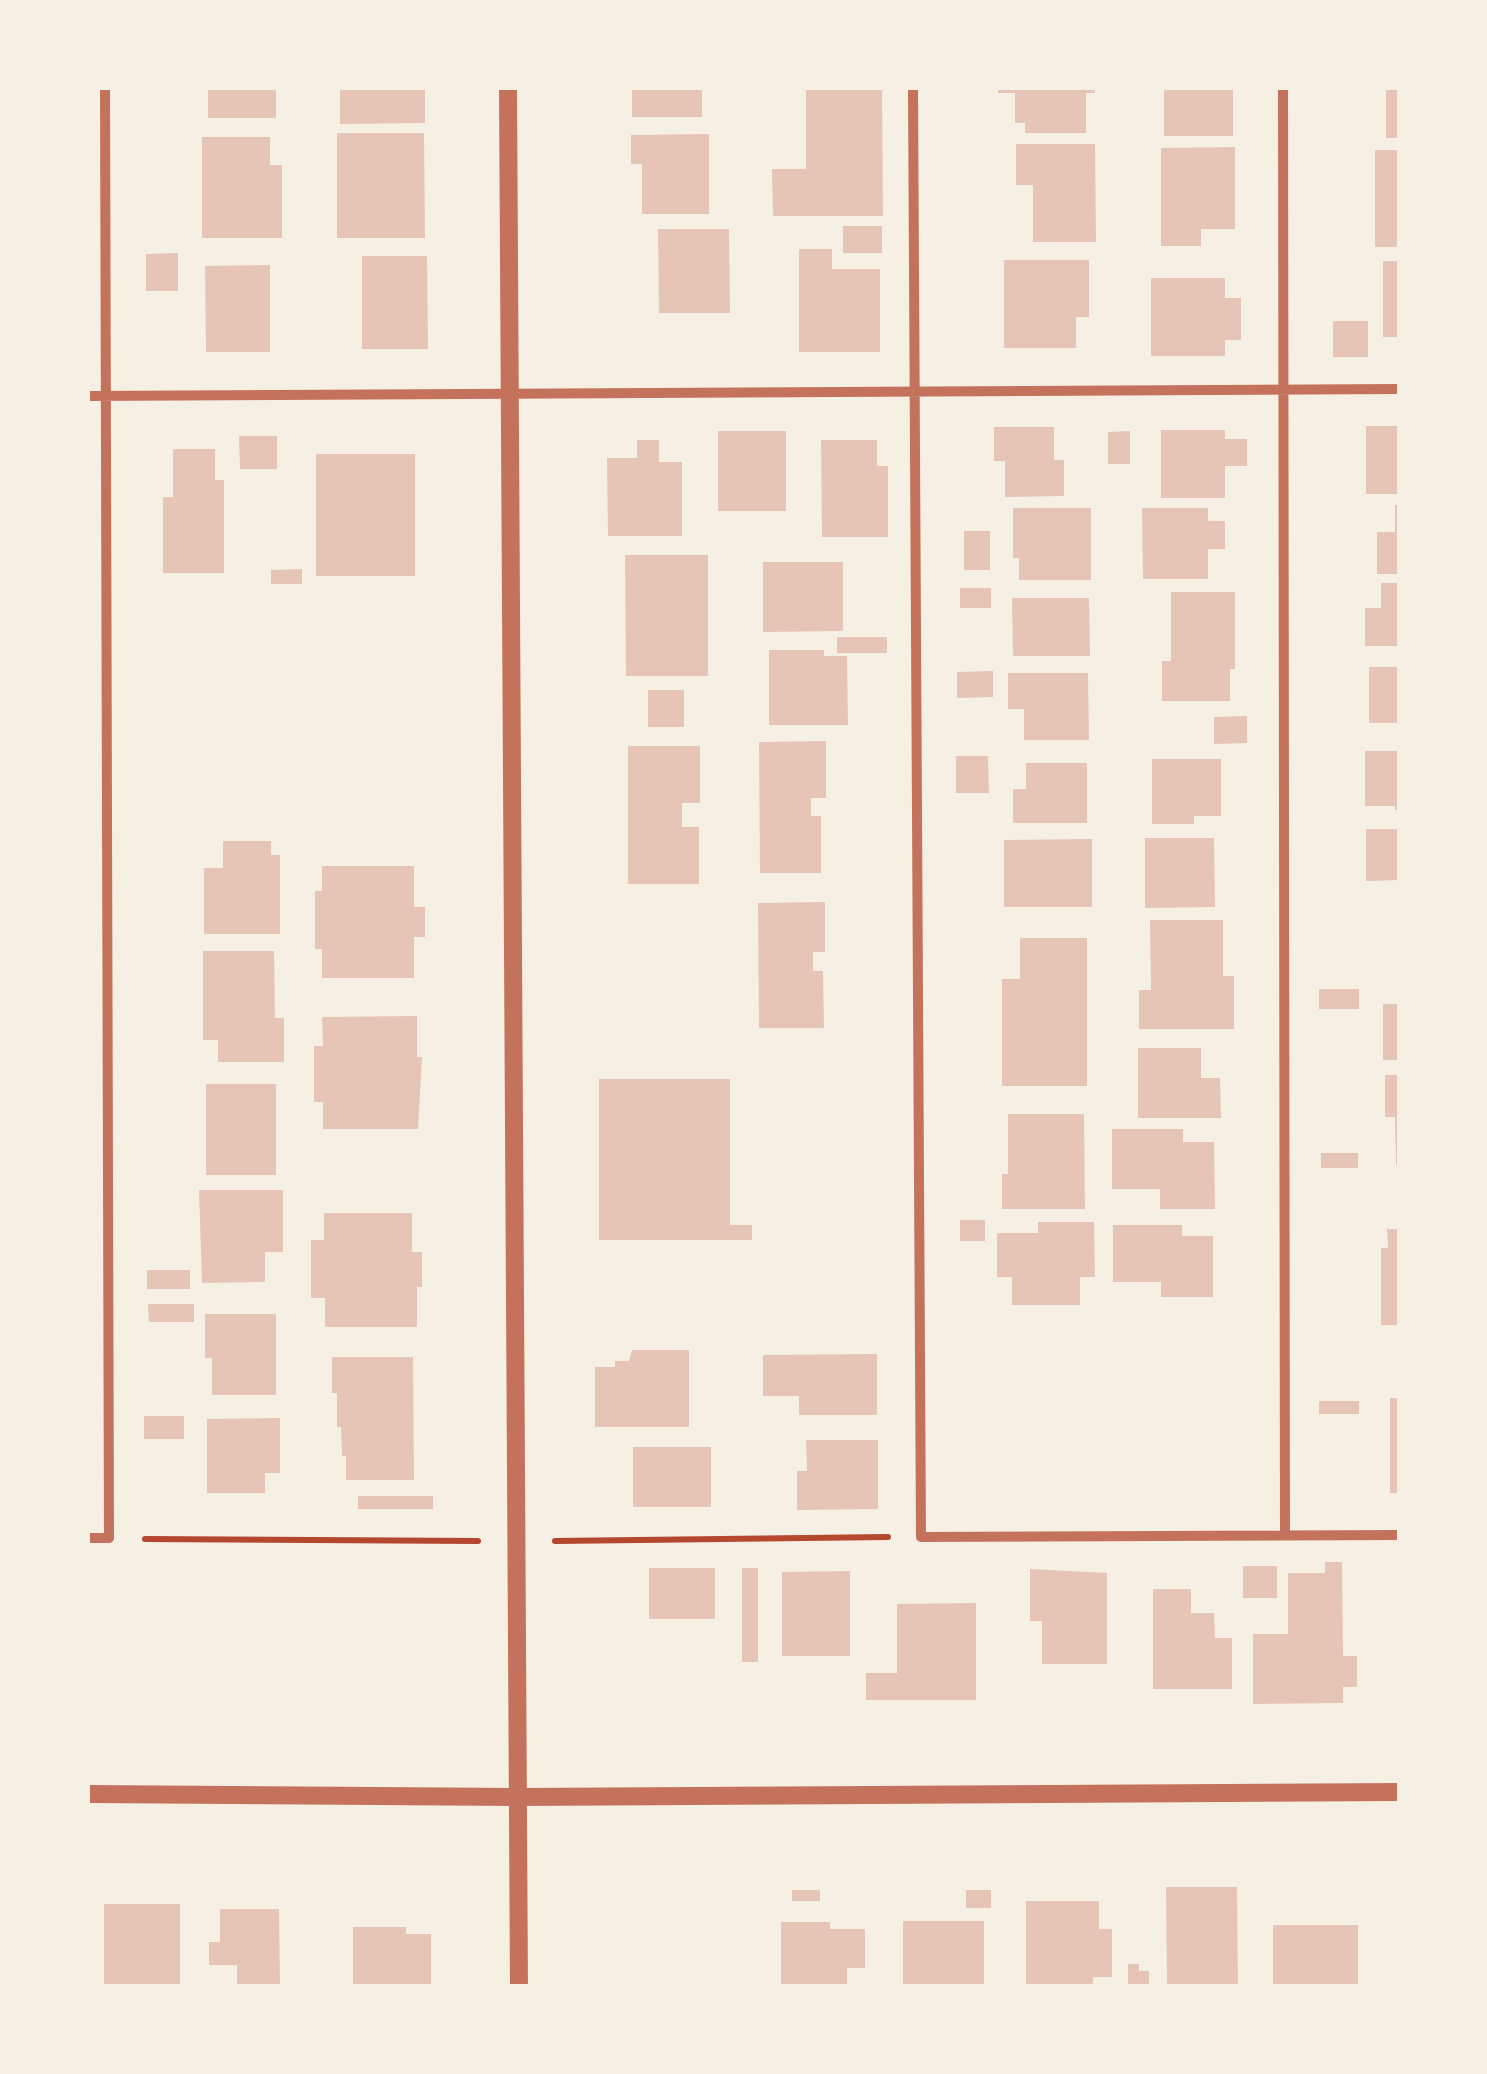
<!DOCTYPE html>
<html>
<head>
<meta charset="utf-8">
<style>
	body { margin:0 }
	#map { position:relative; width:1487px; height:2074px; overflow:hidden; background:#f6efe4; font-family:Commissioner,sans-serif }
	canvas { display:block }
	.frame { position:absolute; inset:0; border:90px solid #f6efe4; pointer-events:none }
</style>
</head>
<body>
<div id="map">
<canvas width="1487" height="2074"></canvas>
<div class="frame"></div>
</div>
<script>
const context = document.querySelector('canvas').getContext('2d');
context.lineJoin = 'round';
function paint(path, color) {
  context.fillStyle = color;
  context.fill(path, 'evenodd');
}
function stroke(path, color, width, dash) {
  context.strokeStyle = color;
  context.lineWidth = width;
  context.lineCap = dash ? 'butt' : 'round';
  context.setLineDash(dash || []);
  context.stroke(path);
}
paint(new Path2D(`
	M208,88H276V118H208Z
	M340,88H425V123L340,124Z
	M632,88H702V117H632Z
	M806,88H882L883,216H773L772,169H806Z
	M998,88H1095V93H1086V133H1025V123H1015V93H998Z
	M1164,88H1233V136H1164Z
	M1386,88H1400V138H1386Z
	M337,133H424L425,238H337Z
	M709,134V214H642V164H631V135Z
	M202,137H270V165H282V238H202Z
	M1016,144H1095L1096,242H1033V185H1016Z
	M1235,147V229H1201V246H1161V148Z
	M1375,150H1400V247H1375Z
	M843,226H882V253H843Z
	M658,229H729L730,313H659Z
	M799,249H832V269H880V352H799Z
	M178,253V291H146V254Z
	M362,256H427L428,349H362Z
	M1004,260H1089V317H1076V348H1004Z
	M1383,261H1400V337H1383Z
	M270,265V352H206L205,266Z
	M1151,278H1225V298H1241V340H1225V356H1151Z
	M1333,321H1368V357H1333Z
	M1366,426H1400V494H1366Z
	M994,427H1054V460H1064V496L1005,497V461H994Z
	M1161,430H1225V439H1247V466H1225V498H1161Z
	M718,431H786V511H718Z
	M1130,431V464H1108V432Z
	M239,436H277V469H240Z
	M637,440H659V462H682V536H608L607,458H637Z
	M821,440H877V466H888V537H822Z
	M173,449H215V480H224V573H163V497H173Z
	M316,454H415V576H316Z
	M1395,505H1400V574H1377V532H1395Z
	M1013,508H1091V580H1019V558H1013Z
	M1142,508H1208V521H1225V549H1208V579H1143Z
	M964,531H990V570H964Z
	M625,555H708V676H626Z
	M763,562H843V631L763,632Z
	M302,569V584H271V570Z
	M1381,583H1400V646H1365V608H1381Z
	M960,588H991V608H960Z
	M1171,592H1235V669H1230V701H1162V661H1171Z
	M1012,598H1089L1090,656H1013Z
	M837,637H887V653H837Z
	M769,650H824V656H847L848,725H769Z
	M1369,667H1400V723H1369Z
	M993,671V697L957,698V672Z
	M1008,673H1088L1089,740H1024V709H1008Z
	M648,690H684V727H648Z
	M1247,716V743L1214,744V717Z
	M826,741V798H811V816H821V873H760L759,742Z
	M628,746H700V803H682V827H699V884H628Z
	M1365,751H1400V810H1395V806H1365Z
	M956,756H988L989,793H956Z
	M1152,759H1221V816H1194V824H1152Z
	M1026,763H1087V823H1013V789H1026Z
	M1366,829H1400V880L1366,881Z
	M1145,838H1214L1215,907L1145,908Z
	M1092,839V907H1004V840Z
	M223,841H271V855H280V934H204V868H223Z
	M322,866H414V907H425V937H414V978H322V949H315V891H322Z
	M825,902V952H813V971H823L824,1028H759L758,903Z
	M1150,920H1223V976H1234V1029H1139V990H1151Z
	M1020,938H1087V1086H1002V979H1020Z
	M203,951H274L275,1018H284V1062H218V1040H203Z
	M1319,989H1359V1009H1319Z
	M1383,1004H1400V1060H1383Z
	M417,1016V1057H422L418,1129H323V1102H314V1046H323L322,1017Z
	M1138,1048H1201V1078H1220L1221,1118H1138Z
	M1385,1075H1400V1165H1396L1395,1117H1385Z
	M599,1079H730V1225H752V1240H599Z
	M206,1084H276V1175H206Z
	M1008,1114H1084L1085,1209H1002V1174H1008Z
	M1112,1129H1183V1142H1214L1215,1209H1160V1189H1112Z
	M1321,1153H1358V1168H1321Z
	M199,1190H283V1252H265V1282L202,1283Z
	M324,1213H412V1252H422V1287H417V1327H325V1298H311V1240H324Z
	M960,1220H985V1241H960Z
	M1038,1222H1094L1095,1277H1080V1305H1012V1277H997V1233H1038Z
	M1113,1225H1182V1236H1213V1297H1161V1282H1113Z
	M1387,1229H1400V1325H1381V1248H1388Z
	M147,1270H190V1289H147Z
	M148,1304H194V1322H149Z
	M205,1314H276V1395H212V1358H205Z
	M632,1350H689V1427H595V1367H615V1361H629Z
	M877,1354V1415H799V1396H763V1355Z
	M332,1357H413L414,1480H346V1456H342L341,1427H337V1393H332Z
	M1390,1398H1400V1493H1390Z
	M1319,1401H1359V1414H1319Z
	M144,1416H184V1439H144Z
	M280,1418V1473H265V1493H207V1419Z
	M806,1440H878V1509L797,1510V1471H807Z
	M633,1447H711V1507H633Z
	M358,1496H433V1509H358Z
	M1325,1562H1342L1343,1656H1357V1687H1343V1703L1253,1704V1634H1288V1573H1325Z
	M1243,1566H1277V1598H1243Z
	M649,1568H715V1619H649Z
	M742,1568H758V1662H742Z
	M1030,1569L1107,1573V1664H1042V1621H1030Z
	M850,1571V1656H782V1572Z
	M1153,1589H1191V1613H1214L1215,1638H1232V1689H1153Z
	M976,1603V1700H866V1673H897V1604Z
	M1166,1887H1237L1238,1986H1167Z
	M792,1890H820V1901H792Z
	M966,1890H991V1908H966Z
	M1026,1901H1099V1929H1112V1977H1093V1986H1026Z
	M104,1904H180V1986H104Z
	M220,1909H279L280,1986H237V1965H209V1942H220Z
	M903,1921H984V1986H903Z
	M781,1922H830V1929H865V1968H847V1986H781Z
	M1273,1925H1358V1986H1273Z
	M353,1927H406V1934H431V1986H353Z
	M1128,1964H1139V1971H1149V1986H1128Z`), '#e6c5b7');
stroke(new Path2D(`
	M145,1539L478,1541
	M555,1541L888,1537`), '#b5482f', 6);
stroke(new Path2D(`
	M913,88L921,1537L1400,1535
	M1283,88L1285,1535
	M88,396L1400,389
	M88,1538H109L105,88`), '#c5725c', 10);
stroke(new Path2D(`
	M508,88L519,1986
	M88,1794L518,1797L1400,1792`), '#c5725c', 18);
</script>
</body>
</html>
